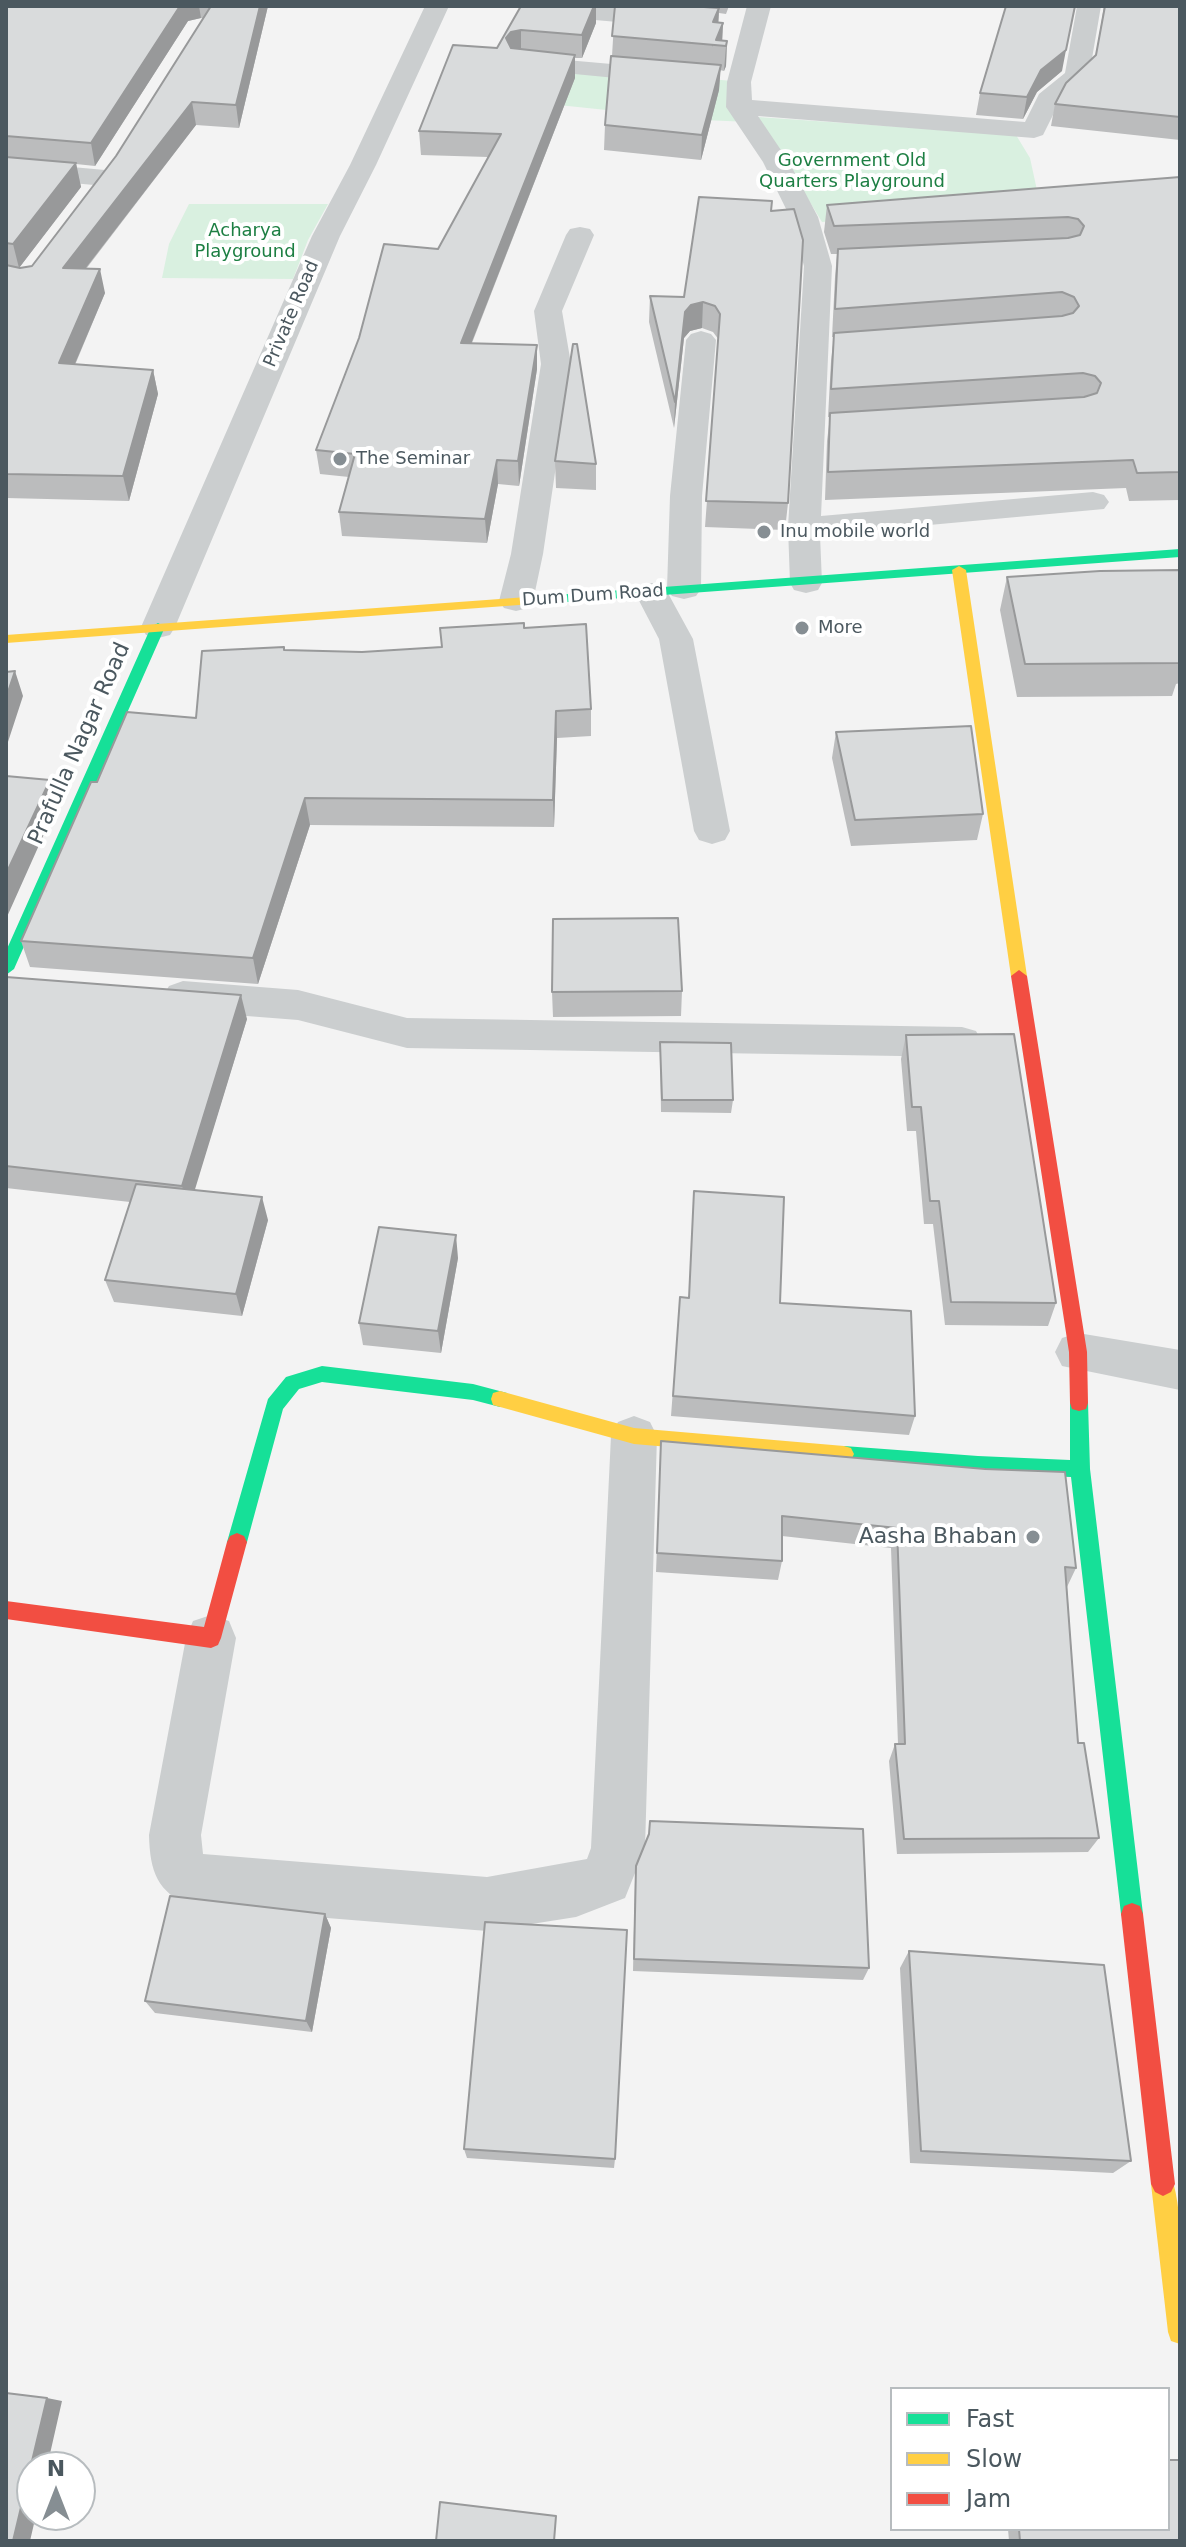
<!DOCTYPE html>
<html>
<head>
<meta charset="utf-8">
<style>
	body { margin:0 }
	#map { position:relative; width:1186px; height:2547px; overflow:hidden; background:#f3f3f3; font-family:"DejaVu Sans",sans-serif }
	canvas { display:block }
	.frame { position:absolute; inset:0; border:8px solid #4b585f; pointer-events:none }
	.legend { position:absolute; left:890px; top:2387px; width:280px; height:144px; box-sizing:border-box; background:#fff; border:2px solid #b7bcbf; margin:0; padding:10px 14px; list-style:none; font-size:24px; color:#4b585f }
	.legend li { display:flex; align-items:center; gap:16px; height:40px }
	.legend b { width:40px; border:2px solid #b7bcbf }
	.north { position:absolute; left:16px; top:2451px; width:80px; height:80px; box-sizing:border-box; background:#fff; border:2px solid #b7bcbf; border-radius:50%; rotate:0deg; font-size:22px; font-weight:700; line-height:32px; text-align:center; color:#4b585f }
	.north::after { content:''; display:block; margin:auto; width:28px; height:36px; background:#868e93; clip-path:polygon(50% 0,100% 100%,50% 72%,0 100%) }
</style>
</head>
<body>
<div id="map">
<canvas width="1186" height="2547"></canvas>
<div class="frame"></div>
<ul class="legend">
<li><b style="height:10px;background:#16e098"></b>Fast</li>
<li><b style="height:10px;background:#ffcf43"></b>Slow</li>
<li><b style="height:10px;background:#f24e42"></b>Jam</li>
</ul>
<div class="north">N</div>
</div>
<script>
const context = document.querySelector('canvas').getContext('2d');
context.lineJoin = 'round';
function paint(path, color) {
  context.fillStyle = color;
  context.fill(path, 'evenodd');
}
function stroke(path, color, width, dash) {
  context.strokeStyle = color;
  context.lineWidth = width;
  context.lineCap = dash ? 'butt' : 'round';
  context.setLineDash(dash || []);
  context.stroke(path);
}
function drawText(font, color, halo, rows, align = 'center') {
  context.font = font + ' "DejaVu Sans",sans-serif';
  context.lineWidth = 8;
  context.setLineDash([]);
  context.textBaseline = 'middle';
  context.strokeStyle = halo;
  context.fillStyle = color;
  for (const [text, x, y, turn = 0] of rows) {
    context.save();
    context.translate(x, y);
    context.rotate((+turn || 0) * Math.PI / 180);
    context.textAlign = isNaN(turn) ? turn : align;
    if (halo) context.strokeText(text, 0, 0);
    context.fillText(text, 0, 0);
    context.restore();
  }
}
paint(new Path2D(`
	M521,63L733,81L750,122L703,120L539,103Z
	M758,117L1016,135L1030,158L1040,204L822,222Z
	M189,204H328L308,240L293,279L162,278L169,244Z`), '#d9f0e0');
paint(new Path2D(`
	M425,6H449L376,165L340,236L175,627L170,635L158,638L146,635L141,627L312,236L350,165Z
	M539,6H597L675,13L683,15L687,20L683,25L675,27L549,16L541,14L537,9Z
	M747,6H771L751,82L752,100L1025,122L1039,94L1065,73L1077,6H1101L1089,76L1059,103L1043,135L1034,138L758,116L789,162L818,217L832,266L821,516L1093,492L1104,495L1109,502L1104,509L820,535L822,583L818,590L806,593L794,590L790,583L788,527L804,266L790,217L763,162L726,107L727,82Z
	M521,56L668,69L677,71L680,76L677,81L668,83L512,68L509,63L512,58Z
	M6,161L105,170L114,172L118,178L114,184L105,186L6,177Z
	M580,227L590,229L594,235L562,311L571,364L543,554L533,601L528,608L516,611L504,608L499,601L511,554L541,364L534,311L566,235L570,229Z
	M701,331L711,334L716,340L702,496L701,589L696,596L684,599L672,596L667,589L670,496L686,340L691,334Z
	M652,583L664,586L693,639L730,831L725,840L712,844L699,840L694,831L659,639L635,593L640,586Z
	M183,981L298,990L407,1018L962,1027L976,1031L982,1042L976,1053L962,1057L407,1048L298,1020L183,1011L169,1006L163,996L169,986Z
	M1078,1333L1180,1350V1390L1062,1366L1055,1352L1062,1338Z
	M634,1416L650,1422L657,1436L645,1848L625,1898L576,1917L487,1931L192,1907C157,1892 150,1872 149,1835L186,1638L193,1621L211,1615L229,1621L236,1638L201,1835L203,1854L487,1877L587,1859L591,1848L611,1436L618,1422Z`), '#cbcecf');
paint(new Path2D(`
	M1180,549V557L541,604L534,600L541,596Z
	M158,623L165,627L14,969L6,975V951L151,627Z
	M322,1366L473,1384L507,1393L509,1399L507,1405L500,1407L473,1400L322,1382L299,1389L283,1409L247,1542L244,1548L237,1551L230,1548L227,1542L268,1399L286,1377Z
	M1079,1395L1086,1397L1088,1403L1090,1469L1143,1914L1140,1922L1132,1925L1124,1922L1121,1914L1071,1477L978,1474L844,1462L837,1460L834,1454L837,1448L844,1446L978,1456L1070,1460V1403L1072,1397Z`), '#16e098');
paint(new Path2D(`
	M959,566L966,570L1027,976L1019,982L1011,976L952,570Z
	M541,596L548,600L546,603L6,643V635Z
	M500,1391L634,1428L844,1446L851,1448L854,1454L851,1460L844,1462L634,1444L493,1405L491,1399L493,1393Z
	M1163,2172L1171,2176C1186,2216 1180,2299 1180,2344L1171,2341L1168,2332L1151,2184L1155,2176Z`), '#ffcf43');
paint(new Path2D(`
	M1019,970L1027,976L1087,1352L1088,1403L1086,1409L1079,1411L1072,1409L1070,1403L1069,1352L1011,976Z
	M237,1533L244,1536L247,1542L221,1638L218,1645L211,1648L6,1619V1601L204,1627L227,1542L230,1536Z
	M1132,1903L1140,1906L1143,1914L1175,2184L1171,2192L1163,2196L1155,2192L1151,2184L1121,1914L1124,1906Z`), '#f24e42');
paint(new Path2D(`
	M6,6H268L239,128L196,125L86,269L105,293L75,365L153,370L158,394L129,501L6,498ZM201,18L204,19L116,156L32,266L19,268L81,187L76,164L95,166L188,21Z
	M521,6H596V23L582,58H575V78L472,343L537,345V369L519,486L498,484L487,543L342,536L339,512L349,477L320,474L316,450L438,249L488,157L421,155L419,131L497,48Z
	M615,6H729L726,14L719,13L718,22L723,23L722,40L727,41L726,66L724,71L720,70L719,90L701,160L604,150L605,125L612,56Z
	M1104,6H1180V140L1051,126L1055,104L1096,55Z
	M1062,71L1037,92L1023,119L976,115L980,93Z
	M1180,177V500L1129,501L1126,488L825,500L827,441L830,417H828L831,361L834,337H832L835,277L837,254H831L824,232L827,205Z
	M771,211L788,503L785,530L705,527L719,340L713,332L702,328L690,331L684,338L674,428L649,322L650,296L684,297Z
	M555,461L596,464V490L556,488Z
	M1180,570V683L1176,684L1172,696L1017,697L1000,610L1007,577Z
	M524,628L591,709V736L557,738L554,827L310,825L258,984L30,967L21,941L97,782L196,718L284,650L362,652L442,647Z
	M836,732L983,814L977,840L851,846L832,758Z
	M6,977L247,1019L194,1190L268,1220L242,1316L114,1302L105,1280L130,1202L6,1188Z
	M682,991L681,1016L553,1017L552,992Z
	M906,1035L1056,1303L1048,1326L945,1325L933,1224H924L916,1131H907L901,1059Z
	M660,1042L733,1100L731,1113L661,1112Z
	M458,1258L441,1353L363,1345L359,1323Z
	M680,1297L780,1303L915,1416L909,1435L671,1416Z
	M661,1441L1076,1568L1067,1587L1078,1743L1099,1838L1088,1852L897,1854L889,1761L895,1744H898L891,1548L782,1536V1561L778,1580L656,1572Z
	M635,1880L869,1968L863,1980L633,1971Z
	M325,1914L331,1928L312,2032L155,2013L145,2001Z
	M909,1951L1131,2161L1113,2173L910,2163L900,1968Z
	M464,2149L615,2159L614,2168L467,2158Z
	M1008,2529H1168L1180,2541H1009Z`), '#bbbcbd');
paint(new Path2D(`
	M180,6H199L201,18L188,21L95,166L91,143Z
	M260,6H268L239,128L236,105Z
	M594,6H596V23L582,58V35Z
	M719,8L718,33L712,47L713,22Z
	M723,23L722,45L716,40Z
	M521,30V53L511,55L506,38L511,32Z
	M727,41L726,66L724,71L726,46Z
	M1066,50L1062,71L1037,92L1023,119L1027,97L1041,70Z
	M575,55V78L462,367L461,343Z
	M721,65L719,90L701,160L702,135Z
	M192,102L196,125L68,291L63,268Z
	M76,163L81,187L19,268L13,244Z
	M100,269L105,293L65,387L59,363Z
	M703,302L702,328L690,331L684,338L674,428L675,402L685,312L691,305Z
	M537,345V369L519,486L518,461Z
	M153,370L158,394L129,501L123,476Z
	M497,460L498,484L487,543L485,519Z
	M15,671L23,696L6,748V698Z
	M556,711L557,738L554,827L553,800Z
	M50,780L57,805L6,919V874Z
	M305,798L310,825L258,984L253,958Z
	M241,995L247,1019L189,1209L182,1186Z
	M262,1197L268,1220L242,1316L236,1294Z
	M456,1235L458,1258L441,1353L438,1331Z
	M325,1914L331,1928L312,2032L306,2021Z
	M47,2398L62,2401L47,2467H32V2515H36L30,2541H13Z`), '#98999a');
const building = new Path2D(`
	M6,6H180L91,143L6,136Z
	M211,6H260L236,105L192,102L63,268L100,269L59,363L153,370L123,476L6,474V265L20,268L32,266L116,156Z
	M521,6H594L582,35L521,30L511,32L506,38L511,48L575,55L461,343L537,345L518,461L497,460L485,519L339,512L355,454L316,450L359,338L384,244L438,249L501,134L419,131L453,45L497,48Z
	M615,6H689L719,8L713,22L723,23L716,40L727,41L726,46L612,36Z
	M1006,6H1075L1066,50L1041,70L1027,97L980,93Z
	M1105,6H1180V117L1055,104L1066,83L1096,55Z
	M611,56L721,65L702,135L605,125Z
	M6,157L76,163L13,244L6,243Z
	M1180,177V472L1137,473L1133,460L828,472L830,413L1084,397L1097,393L1101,383L1095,376L1083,373L831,389L834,333L1062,316L1073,313L1079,306L1074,297L1062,292L835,309L838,249L1068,238L1080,235L1084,226L1078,219L1068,217L834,226L827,205Z
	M699,197L772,201L771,211L794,209L803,240L788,503L706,501L720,314L715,306L703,302L691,305L685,312L675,402L650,296L684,297Z
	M573,344H577L596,464L555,461Z
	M1180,570V651H1179L1180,663L1025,664L1007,577L1100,571Z
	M524,623V628L586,624L591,709L556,711L553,800L305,798L253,958L21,941L91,782H97L127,712L196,718L202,651L284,647V650L362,652L442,647L440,628Z
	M15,671L6,698V672Z
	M971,726L983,814L855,820L836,732Z
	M6,776L50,780L6,874Z
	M678,918L682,991L552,992L553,919Z
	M6,977L241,995L182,1186L6,1166Z
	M1014,1034L1056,1303L951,1302L939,1201H930L921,1107H912L906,1035Z
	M660,1042L731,1043L733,1100H662Z
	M136,1184L262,1197L236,1294L105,1280Z
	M694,1191L784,1197L780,1303L911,1311L915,1416L673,1396L680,1297L689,1298Z
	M379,1227L456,1235L438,1331L359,1323Z
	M661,1441L985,1469L1065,1472L1076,1568L1065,1567L1078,1743H1084L1099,1838L904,1839L895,1744H905L897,1528L782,1516V1561L657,1553Z
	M650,1821L863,1829L869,1968L634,1959L636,1866L649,1834Z
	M170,1896L325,1914L306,2021L145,2001Z
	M485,1922L627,1930L615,2159L464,2149Z
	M909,1951L1104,1965L1131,2161L921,2151Z
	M6,2393L47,2398L13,2541H6Z
	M1168,2460H1180V2541H1020L1019,2529H1168Z
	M440,2502L556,2516L554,2541H436Z`);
paint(building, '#d9dbdc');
stroke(building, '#98999a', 2);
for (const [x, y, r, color] of [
	[340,459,8,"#868e93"],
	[764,532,8,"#868e93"],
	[802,628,8,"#868e93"],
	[1033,1537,8,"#868e93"]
]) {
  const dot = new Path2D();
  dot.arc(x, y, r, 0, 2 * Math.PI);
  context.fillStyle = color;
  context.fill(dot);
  stroke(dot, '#fff', 3);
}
drawText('18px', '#1d7f43', '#fff', [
	["Government Old",852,161],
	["Quarters Playground",852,182],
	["Acharya",245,231],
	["Playground",245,252]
]);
drawText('18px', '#4b585f', '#fff', [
	["Private Road",292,314,-67],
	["Dum Dum Road",593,596,-4]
]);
drawText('18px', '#4b585f', '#fff', [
	["The Seminar",356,459],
	["Inu mobile world",780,532],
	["More",818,628]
], 'left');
drawText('22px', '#4b585f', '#fff', [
	["Prafulla Nagar Road",80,744,-66]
]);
drawText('22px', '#4b585f', '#fff', [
	["Aasha Bhaban",1017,1537]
], 'right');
</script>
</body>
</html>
